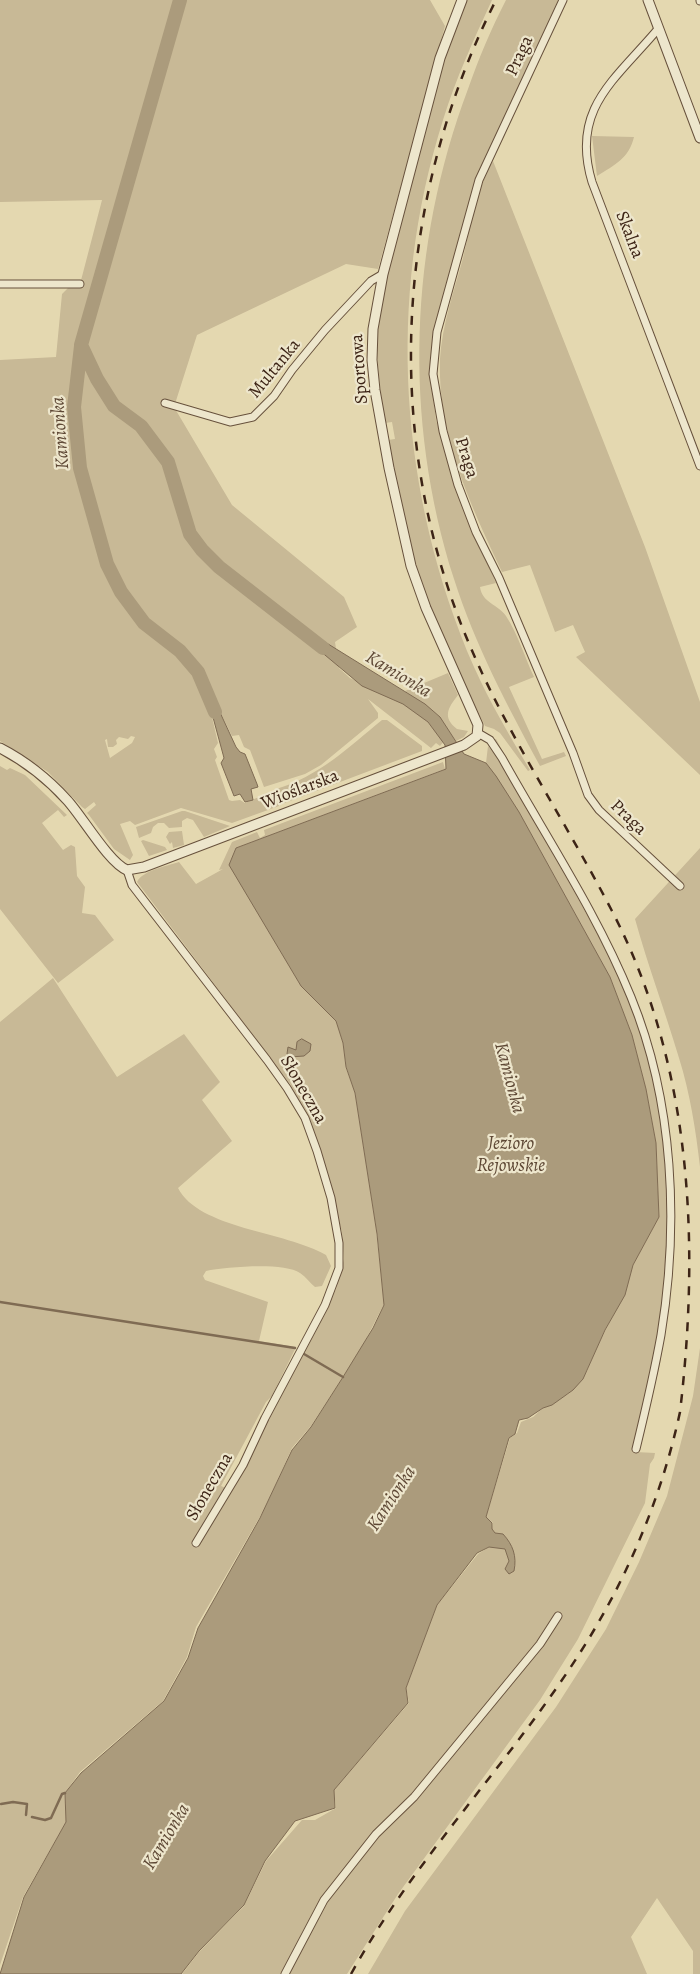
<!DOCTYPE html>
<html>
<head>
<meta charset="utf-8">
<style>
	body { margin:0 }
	canvas { display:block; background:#e4d8b0 }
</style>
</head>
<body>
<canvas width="700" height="1974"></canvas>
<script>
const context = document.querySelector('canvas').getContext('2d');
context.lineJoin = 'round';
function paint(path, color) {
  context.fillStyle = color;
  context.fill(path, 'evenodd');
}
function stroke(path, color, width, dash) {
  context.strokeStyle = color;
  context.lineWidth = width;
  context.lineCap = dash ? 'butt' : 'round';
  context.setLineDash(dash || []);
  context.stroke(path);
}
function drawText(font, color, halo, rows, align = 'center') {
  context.font = font + ' Alegreya,serif';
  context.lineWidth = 4.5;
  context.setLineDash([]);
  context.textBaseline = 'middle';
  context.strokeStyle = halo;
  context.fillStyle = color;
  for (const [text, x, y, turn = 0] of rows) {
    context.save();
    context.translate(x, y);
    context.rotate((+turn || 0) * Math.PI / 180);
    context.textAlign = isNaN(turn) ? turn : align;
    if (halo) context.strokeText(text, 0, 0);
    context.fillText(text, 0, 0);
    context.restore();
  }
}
paint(new Path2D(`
	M0,0H430L445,26L378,269L346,264L197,335L174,407L232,505L344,597L357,627L335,642L339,668L350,678L415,709L445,740L440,746L436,743L431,748L368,699L378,713V718L321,765L305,774L264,787L250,750L244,747L239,735L232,736L211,694L207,696L218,743L214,749L217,757L215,760L229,800L232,801L240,800L245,803L273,791L279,806L232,823L181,808L135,825L130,821L120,824L133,855L130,860L114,849L89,815L87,813L96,805L94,802L85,809L82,807L48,772L0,741V360L56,357L62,294L68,288H79L102,200L0,202ZM131,736L135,737L132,743L110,758L105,740L107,739L108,747H113L117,744L116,740L119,737L128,739Z
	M467,0H492C474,39 456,78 443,120C386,300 399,494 474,667C490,703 510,736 530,770L528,771L500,733L494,729L485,726C462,679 436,631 420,581C405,535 398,487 388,440L395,439L392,422L385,423C379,384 374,345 379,305L441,67Z
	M506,0H559L474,187L434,332L432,387L436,420L453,477L470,524L496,583L480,587C482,603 498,604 506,616C518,634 525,658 534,677L509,687L542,759L564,752L566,756L540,766C507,705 475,645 454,579C403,419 409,246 468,89C479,58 491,29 506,0Z
	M592,136L634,137C629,158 615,165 597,176Z
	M493,161L645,547L700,702V775L576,657L585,652L573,625L555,632L530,565L502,572C471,506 437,434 440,359C442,325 454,291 463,258C471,225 476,191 493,161Z
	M448,673L458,695C448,708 442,717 457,729L468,731L464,737L456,741L438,715L405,691Z
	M382,720H387L422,746V751L282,804L276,789C318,777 349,747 382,720Z
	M496,739L620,961L644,1022L663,1094L670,1138L674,1187L671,1286L660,1364L640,1448L660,1360L667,1314L670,1145L631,990L493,740Z
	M488,746L494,753C520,797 545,840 570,884C591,922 612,959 628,999C667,1098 677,1213 661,1319C655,1362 644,1405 634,1448L636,1452L655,1453L654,1458L650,1464L645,1503L578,1639L540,1700L398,1894L347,1974H182L199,1952L244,1906L266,1861L302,1820H315L336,1808L334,1790L409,1703L406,1688L437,1605L478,1554L489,1547L493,1523L486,1517L510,1438L517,1433L521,1422L533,1417L543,1408L568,1394L587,1371L598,1344L615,1312L633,1265L659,1217L656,1143L646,1089L632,1035L610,977L519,812L486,763Z
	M443,762L445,769L236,848L230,865L301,986L336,1021L343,1043L346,1068L355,1093L376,1228L384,1304L361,1349L311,1426L292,1448L265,1508L196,1627L187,1657L163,1701L80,1772L65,1793L66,1822L23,1897L0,1965V1022L53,978L117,1077L184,1034L220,1082L202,1100L232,1141L178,1188C199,1229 285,1231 326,1255L331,1266L322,1286L315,1287C310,1283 306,1277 300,1273C284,1262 226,1267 206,1271L203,1276L205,1280L268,1302L259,1341L296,1347L272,1396L266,1402L221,1486L231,1490L336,1289L344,1259L342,1232L323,1161L308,1117L290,1084L137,882C143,870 167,866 179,862L196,884L223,869L219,870L232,842L257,832L260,838L265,835L264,830Z
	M0,766L7,770L10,768L25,775L67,815L64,817L58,810L42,823L63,850L71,845L75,847L77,876L85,887L82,913L95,915L114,940L58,983L0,909Z
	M182,811H185L230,826L204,837L193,820L187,818L182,821V827L169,828L164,823H158L153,827L151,833L139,838L136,827Z
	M182,831L184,845L173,848L172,842L170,844L166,837L169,832Z
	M143,840L165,847L167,850L149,856L141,841Z
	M700,848V1167C696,1131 690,1093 679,1058C665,1011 648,966 635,919Z
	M700,1348V1974H693V1951L657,1898L631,1937L647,1974H368L405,1911L556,1707L606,1629L639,1562L667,1496L693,1396Z`), '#c8b996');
const water = new Path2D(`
	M312,634L425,704L440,717L464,754L486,763L496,776L519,812L610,977L632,1035L646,1089L656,1143L659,1217L633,1265L625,1295L605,1330L583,1379L573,1390L552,1405L543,1408L528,1418L519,1420L515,1434L509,1438L486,1517L492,1523V1529L495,1533L503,1534C513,1545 517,1556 514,1571L509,1574L505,1569L509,1561L505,1549L489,1547L477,1553L437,1605L406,1688L408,1703L334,1790L335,1808L295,1821L265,1861L244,1905L199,1951L181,1974H0L24,1897L66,1822L65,1793L81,1773L164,1701L188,1658L198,1628L260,1518L292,1450L311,1427L343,1377L373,1328L384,1305L377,1234L355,1093L346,1067L343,1043L336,1021L301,986L229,865L236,848L446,769L445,745L428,722L403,704L362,686L307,640Z
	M211,693L236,747L240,752L245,754L257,784L258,787L251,789L253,800L245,802L240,794L234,796L221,763L224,758L207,695Z
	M302,1039L311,1044L310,1051L304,1056L290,1057L287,1054L288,1047L296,1050L297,1042Z`);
paint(water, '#ab9b7c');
stroke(water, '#7f6b53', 1);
stroke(new Path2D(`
	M0,1302L295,1348
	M304,1354L343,1377
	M1,1804L13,1802L27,1804L26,1815
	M32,1817L45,1820L51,1818L62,1794L65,1793`), '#7f6b53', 2.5);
stroke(new Path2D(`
	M180,0L81,345L97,379L114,406L141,426L168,462L190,534L202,550L219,567L323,648
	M81,346L74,407L80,468L107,564L121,592L144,623L180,651L198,672L215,712`), '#ab9b7c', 14);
const minor = new Path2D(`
	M563,0L479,180L437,332L433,374L443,431L458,485L476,532L499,578L573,753L588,795L599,810L680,886
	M700,0V1
	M658,29C615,80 570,109 592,182L700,466
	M0,284H80
	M165,403L230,422L253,417L274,396L292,370L325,330L371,281L383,274
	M478,733L490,740L502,758C546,837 597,913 631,997C674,1102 679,1225 661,1335C654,1374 645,1412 636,1449
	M127,870L132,885L267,1060L287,1088L305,1118L317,1151L331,1198L339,1243V1268L325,1305L265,1418L243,1465L196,1543
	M285,1974L324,1900L376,1834L414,1797L540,1644L558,1616`);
const tertiary = new Path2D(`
	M648,0L700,138
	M0,748C25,761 48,779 67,800C82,816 109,863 127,870L144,867L464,745L477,736L478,725L426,608L411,566L389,468L375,390L372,360L373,329L383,274L440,58L462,0`);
stroke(minor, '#67513c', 9);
stroke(tertiary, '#67513c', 11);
stroke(minor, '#ede6cc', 7);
stroke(tertiary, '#ede6cc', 9);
stroke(new Path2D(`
	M351,1974C414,1860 506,1767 576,1659C625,1584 661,1500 680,1412C700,1242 692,1065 612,911C566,822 509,738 470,646C381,438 395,200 496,0`), '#3d2416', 2.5, [9, 9]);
drawText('18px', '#3d2416', '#ede6cc', [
	["Praga",520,56,-65],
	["Skalna",629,235,69],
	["Multanka",275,369,-51],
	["Sportowa",360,369,-94],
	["Praga",466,458,73],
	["Wioślarska",300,790,-21],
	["Praga",628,818,44],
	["Słoneczna",303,1090,60],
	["Słoneczna",210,1487,-60]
]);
drawText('italic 19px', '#5e4835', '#ede6cc', [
	["Kamionka",61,433,-94],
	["Kamionka",398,675,31],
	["Kamionka",509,1078,75],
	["Jezioro",511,1144],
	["Rejowskie",511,1166],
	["Kamionka",392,1499,-57],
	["Kamionka",167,1837,-59]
]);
</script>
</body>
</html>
